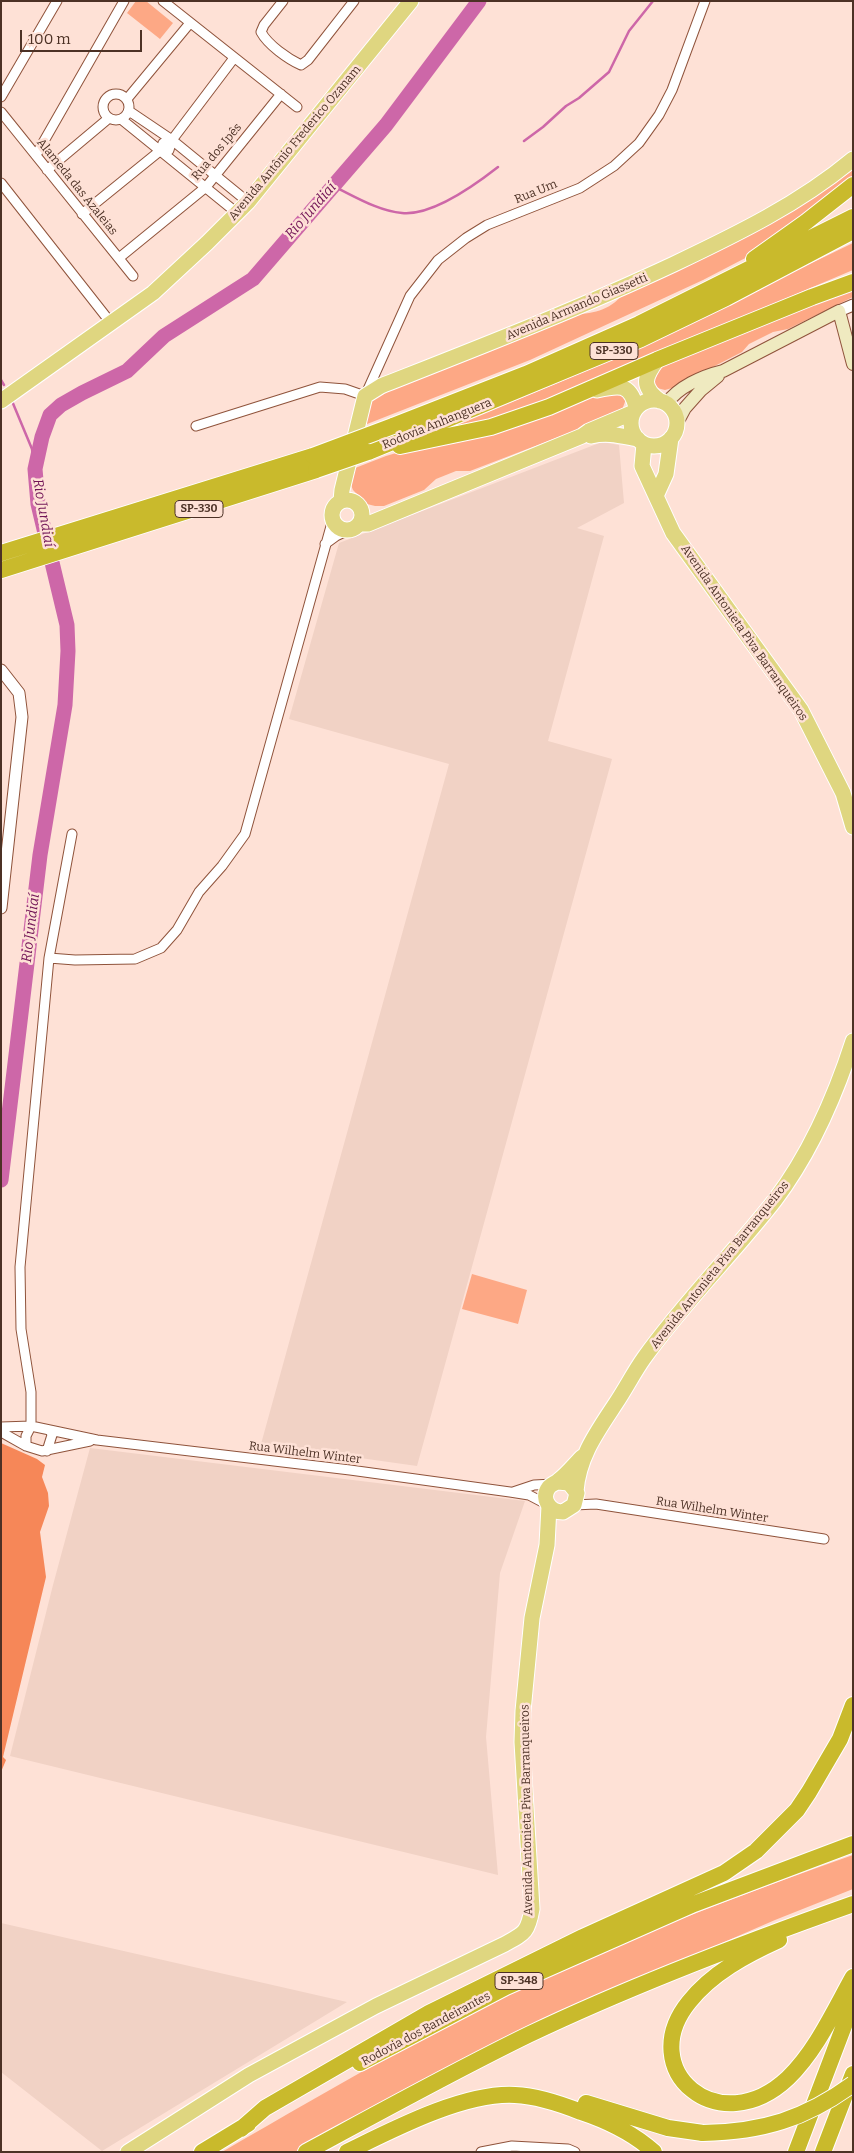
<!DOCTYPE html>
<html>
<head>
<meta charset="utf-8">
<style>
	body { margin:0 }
	#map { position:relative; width:854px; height:2153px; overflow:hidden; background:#fee1d6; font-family:Bitter,serif }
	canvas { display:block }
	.frame { position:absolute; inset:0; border:2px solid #4c3125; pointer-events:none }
	.scale { position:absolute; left:20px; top:30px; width:122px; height:22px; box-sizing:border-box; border:2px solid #4c3125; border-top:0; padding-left:6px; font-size:15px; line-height:18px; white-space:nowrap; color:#4c3125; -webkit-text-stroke:4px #fee1d6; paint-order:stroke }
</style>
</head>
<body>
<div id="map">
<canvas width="854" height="2153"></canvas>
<div class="frame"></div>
<div class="scale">100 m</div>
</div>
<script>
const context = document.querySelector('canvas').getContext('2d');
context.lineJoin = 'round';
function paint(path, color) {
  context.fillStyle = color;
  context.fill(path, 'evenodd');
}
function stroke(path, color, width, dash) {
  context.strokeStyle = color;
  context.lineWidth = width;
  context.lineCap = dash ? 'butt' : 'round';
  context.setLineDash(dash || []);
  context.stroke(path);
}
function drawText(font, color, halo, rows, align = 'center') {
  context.font = font + ' Bitter,serif';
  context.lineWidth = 5;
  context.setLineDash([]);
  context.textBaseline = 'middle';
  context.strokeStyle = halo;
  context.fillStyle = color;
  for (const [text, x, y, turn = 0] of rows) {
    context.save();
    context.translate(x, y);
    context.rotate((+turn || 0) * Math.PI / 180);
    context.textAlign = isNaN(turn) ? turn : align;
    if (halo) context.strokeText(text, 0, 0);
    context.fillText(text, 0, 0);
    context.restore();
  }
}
paint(new Path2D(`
	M602,442L619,445L624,503L577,528L604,536L548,741L612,759L417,1466L261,1444L449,764L289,719L339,543Z
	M90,1448L525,1501L500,1573L486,1737L498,1875L10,1756L53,1585Z
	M1,1923L347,2002L102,2151L1,2072Z`), '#f1d2c5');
paint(new Path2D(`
	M136,1H146L173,23L160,39L127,13Z
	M853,165V179L755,253L703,280L530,360L362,426L367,406L374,396L574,314C595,314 613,309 625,291Z
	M853,243V270L503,418L446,430L605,363Z
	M853,288V297L788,329L773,332L749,344L742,352L672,388L665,390L653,387L655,369Z
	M619,391L626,399L622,410L616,415L470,471H456L436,479L424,490L384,506H375L367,504L353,490L349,480L350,470L386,456L595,394Z
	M472,1274L527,1290L518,1324L462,1309Z
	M853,1855V1889L775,1920L653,1973L362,2115L295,2152H222C341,2083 460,2014 585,1959C673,1920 763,1887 853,1855Z`), '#fda885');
paint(new Path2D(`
	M1,1443L37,1459L45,1465L42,1477L48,1493L49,1506L40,1532L46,1577L3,1757L6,1760L1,1772Z`), '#f68758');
stroke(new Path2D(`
	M524,141L543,127L566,106L579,98L609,72L629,31L653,1
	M333,186C354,196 378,211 402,213C432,216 475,185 498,167
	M1,380L4,385
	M12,401L32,449L35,469`), '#cd67a8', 2.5);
stroke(new Path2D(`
	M1,1180L40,855L65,705L68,651L67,625L38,504L35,469L42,437L50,415L61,405L82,393L127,371L164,336L253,279L386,125L479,1`), '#cd67a8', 15);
const minor = new Path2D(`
	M163,1L297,107
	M283,1L264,25L261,32C268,45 288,59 301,65L308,60L354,1
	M103 107a13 13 0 1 1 26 0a13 13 0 1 1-26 0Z
	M1,97L57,1
	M127,99L190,23
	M129,111L172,140L248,202
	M1,112L133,276
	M121,119L237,213
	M161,150H169L172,140L234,58
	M36,155L124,1
	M47,170L109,118
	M1,183L111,323
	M82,214L161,150L163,143L172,140
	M119,258L206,187L281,94
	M196,426L320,387L345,389L365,396L410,296L438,260L466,238L487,225L580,188L614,166L639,143L659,115L672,90L705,1
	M325,544L336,536L349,530
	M49,958L75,960L135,959L161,948L177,930L199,892L222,866L245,834L333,519
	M1,1427L31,1426L97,1440L350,1470L510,1492L529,1495L548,1505
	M1,1432L26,1446L42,1451L90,1441
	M26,1446V1436L31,1426V1392L21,1329L20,1267L49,958L72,834
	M47,1451L52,1435L50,1430
	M513,1492L534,1485L553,1484
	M574,1505L596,1504L824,1539
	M481,2152L512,2146L568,2149L575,2152`);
const tertiary = new Path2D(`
	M839,311L853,305
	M1,670L19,693L22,717L1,908`);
const secondary = new Path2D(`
	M666,404C678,387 702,376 723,371L839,311L853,364
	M677,423L685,408L701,390L718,376`);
const primary = new Path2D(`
	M657,360C644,378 641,386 660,401
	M597,390C619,385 630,383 636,407
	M631 423a23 23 0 1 1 46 0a23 23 0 1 1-46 0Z
	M1,401L153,293L207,243L248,202L411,1
	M591,436C608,432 621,436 638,439
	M644,444L642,466L673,533L801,710L843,793L853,827
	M656,496L666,474L671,438
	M332 515a15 15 0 1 1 30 0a15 15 0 1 1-30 0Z
	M341,501L342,490L365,396L381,386C480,347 578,309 674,264C737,234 799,204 853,159
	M359,524H368L582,436L589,431L634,412
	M558,1482L569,1483L577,1493L574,1505L563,1512C550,1512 540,1499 549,1487C552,1484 556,1483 559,1480C567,1474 574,1465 582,1457
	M576,1491C579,1456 597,1432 616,1403C626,1388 634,1372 644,1358C684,1302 733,1254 775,1200C811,1152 835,1097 853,1041
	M128,2152L249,2075L376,2006L505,1944C525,1933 528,1932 532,1909L522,1742L523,1711L532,1618L547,1545L549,1506`);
const motorway = new Path2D(`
	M754,259L806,222L853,185
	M393,426L526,374L639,324L853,217
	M400,446L491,427L549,407L657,360L812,297L853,282
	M368,452L641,339L726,298L853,231
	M1,553L313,456
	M1,570L316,470
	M779,1940C746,1955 712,1973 689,2002C634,2070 719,2143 788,2078C816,2051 834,2011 853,1977
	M360,2063L506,1987L694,1904L853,1844
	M586,2103L668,2128L703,2133
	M241,2129L265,2108L429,2013L583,1937L724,1873L756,1851L797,1810L809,1792L840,1739L853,1705
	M202,2152L248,2124
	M306,2152C380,2112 454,2071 530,2034C635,1984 743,1943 853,1904
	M347,2152C392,2130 464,2092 515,2095C537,2096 561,2104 581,2112C608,2121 633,2133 654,2152
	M796,2152L853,2002
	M823,2152L853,2074`);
stroke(minor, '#8f533b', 11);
stroke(tertiary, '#8f533b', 13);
stroke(secondary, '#8f533b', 14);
stroke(primary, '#fff', 17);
stroke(motorway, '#fff', 18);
stroke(minor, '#fff', 9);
stroke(tertiary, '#fff', 11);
stroke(secondary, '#efeac0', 12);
stroke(primary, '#dfd680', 15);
stroke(motorway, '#c9ba2c', 16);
const motorwayBridge = new Path2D(`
	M313,456L393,426
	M316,470L368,452
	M703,2133C762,2132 805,2119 853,2084`);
stroke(motorwayBridge, '#fff', 18, []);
stroke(motorwayBridge, '#c9ba2c', 16);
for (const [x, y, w] of [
	[614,351,48],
	[199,509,48],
	[519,1981,48]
]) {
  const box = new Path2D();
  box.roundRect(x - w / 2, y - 8.5, w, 17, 4);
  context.fillStyle = '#fee1d6';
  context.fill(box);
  stroke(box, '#4c3125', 1);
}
drawText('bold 11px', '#4c3125', null, [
	["SP-330",614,351],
	["SP-330",199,509],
	["SP-348",519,1981]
]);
drawText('12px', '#4c3125', '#fee1d6', [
	["Avenida Antônio Frederico Ozanam",295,143,-50],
	["Rua dos Ipês",217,152,-50],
	["Alameda das Azaleias",77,187,51],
	["Rua Um",536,192,-22],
	["Avenida Armando Giassetti",577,307,-23],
	["Rodovia Anhanguera",437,424,-22],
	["Avenida Antonieta Piva Barranqueiros",744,633,55],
	["Avenida Antonieta Piva Barranqueiros",720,1265,-51],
	["Rua Wilhelm Winter",305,1453,7],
	["Rua Wilhelm Winter",712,1510,9],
	["Avenida Antonieta Piva Barranqueiros",527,1810,-91],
	["Rodovia dos Bandeirantes",426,2029,-28]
]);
drawText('italic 14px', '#721557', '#fee1d6', [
	["Rio Jundiaí",311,211,-49],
	["Rio Jundiaí",43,513,80],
	["Rio Jundiaí",31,928,-83]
]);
</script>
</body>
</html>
